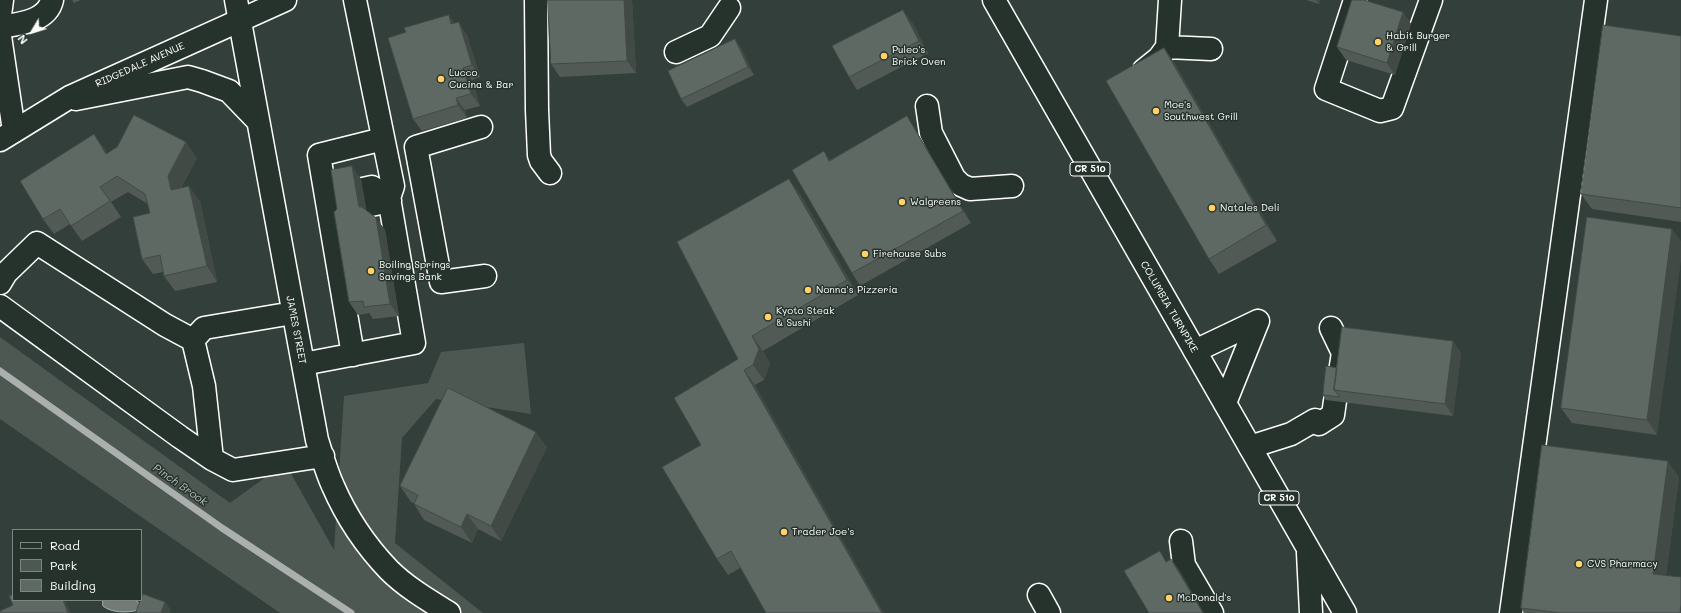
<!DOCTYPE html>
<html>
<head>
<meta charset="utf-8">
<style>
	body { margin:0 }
	#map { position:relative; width:1681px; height:613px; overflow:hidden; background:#333f3a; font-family:Mali,sans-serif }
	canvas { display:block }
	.legend { position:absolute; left:12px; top:529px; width:130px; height:72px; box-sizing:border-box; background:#26332d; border:1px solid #7d8581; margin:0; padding:5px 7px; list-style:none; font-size:12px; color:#fff }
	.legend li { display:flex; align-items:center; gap:8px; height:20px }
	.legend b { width:20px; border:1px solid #7d8581 }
	.north { position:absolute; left:12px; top:12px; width:40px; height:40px; -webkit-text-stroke:3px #26332d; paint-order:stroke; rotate:232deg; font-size:11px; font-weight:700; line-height:16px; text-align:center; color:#fff }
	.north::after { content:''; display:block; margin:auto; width:14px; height:18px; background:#fff; clip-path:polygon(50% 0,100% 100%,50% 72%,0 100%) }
</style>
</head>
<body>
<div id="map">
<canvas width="1681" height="613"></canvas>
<ul class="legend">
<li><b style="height:5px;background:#26332d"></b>Road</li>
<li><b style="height:11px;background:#4d5853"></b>Park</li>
<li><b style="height:11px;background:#5f6964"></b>Building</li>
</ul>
<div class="north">N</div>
</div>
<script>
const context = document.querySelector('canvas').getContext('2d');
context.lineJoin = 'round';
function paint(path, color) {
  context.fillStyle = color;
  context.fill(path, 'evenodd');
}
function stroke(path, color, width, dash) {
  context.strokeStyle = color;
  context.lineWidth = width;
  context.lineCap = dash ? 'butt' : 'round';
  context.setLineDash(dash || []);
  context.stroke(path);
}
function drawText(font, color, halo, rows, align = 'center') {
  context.font = font + ' Mali,sans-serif';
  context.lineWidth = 3;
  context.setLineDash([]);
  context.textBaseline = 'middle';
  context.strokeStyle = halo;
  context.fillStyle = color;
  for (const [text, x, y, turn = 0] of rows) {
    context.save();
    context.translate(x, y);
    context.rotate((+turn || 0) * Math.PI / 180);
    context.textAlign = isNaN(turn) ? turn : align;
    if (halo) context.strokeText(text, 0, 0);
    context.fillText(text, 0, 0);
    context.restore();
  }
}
paint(new Path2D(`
	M0,337L230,503L285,463L334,550L344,396L428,383L441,352L524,343L531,414L436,399L402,438L395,543L483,613H280L0,419Z`), '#4d5853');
const water = new Path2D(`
	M103,600H136L140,605L138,610C128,613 111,613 103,606Z`);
paint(water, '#737b78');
stroke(water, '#abb0ae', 1);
stroke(new Path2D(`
	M0,371L222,528L351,613`), '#abb0ae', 7);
const minor = new Path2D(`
	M236,0L317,440C322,455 326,471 333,486C346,516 366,546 389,570C406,587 428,600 449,613
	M536,0L537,110L539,155L541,161L550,173
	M1355,0L1326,89L1380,111L1392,108L1431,0
	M0,15L2,0
	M0,27C18,24 47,22 52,0
	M0,36L14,131
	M1167,47L1170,0
	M676,52L710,36L729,8
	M1144,70L1159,58L1167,47L1211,49
	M76,99L188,77L202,81L229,91L257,120
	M927,106L931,133L954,178L961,185L970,189L1012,186
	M481,127L416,147L441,282L485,276
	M363,189L372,187L389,198
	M366,206L390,201
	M0,283L6,273L37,243L165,325L193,340
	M0,306L180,437L212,459L233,470L323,456
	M1331,328L1343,353L1340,372
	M1195,351L1258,321
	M353,355L319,155L383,139
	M303,364L414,343L389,198L393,186L355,0
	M1225,403L1258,321
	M1319,424L1333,415L1335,401
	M1250,447L1291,434L1315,420
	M212,459L204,386L193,340L204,328L293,313
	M1181,541L1184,565L1212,613
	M1039,595L1049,613
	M1511,613L1596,0`);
const major = new Path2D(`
	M994,0L1345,613
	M0,140L70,97L285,0
	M1308,553L1311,613`);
stroke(minor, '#fff', 25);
stroke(major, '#fff', 25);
stroke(minor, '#26332d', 22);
stroke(major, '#26332d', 22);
paint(new Path2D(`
	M72,0H81L74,3Z
	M632,0L636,73L560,77L551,64Z
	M1306,0H1320L1319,4Z
	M1403,12L1411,24L1395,75L1346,60L1337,47Z
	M912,22L928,53L857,90L849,77Z
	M455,23L467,35L480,77L472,80L480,106L465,110L467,118L422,131L413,119Z
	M1681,36V222L1592,209L1581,194Z
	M735,39L741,48L754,75L687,107L681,99Z
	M1164,48L1175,64L1277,241L1219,274L1209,259Z
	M907,116L915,129L971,223L860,286L852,273L830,160Z
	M107,153L197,158L181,188L200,201L217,282L175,291L164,276L163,272L153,274L142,259L150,213L148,204L128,192L111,202L121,217L82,241L70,224L54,234L43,219Z
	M361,179L366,210L376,218L385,230L399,316L373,319L369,313L358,315L349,302L337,209Z
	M800,194L858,295L763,351L770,364L764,380L755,385L740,568L728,575L717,559L701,445L738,359Z
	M1587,217L1657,435L1572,423L1561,408Z
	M1461,353L1453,416L1326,400L1323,395L1337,368Z
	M547,447L501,541L478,529L472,543L424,520L414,504V503L411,502L400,486Z
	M1679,477L1666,575L1681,613H1524L1521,608Z`), '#525a56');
paint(new Path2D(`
	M624,0H632L636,73L627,61Z
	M1316,0H1320L1319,4Z
	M903,10L912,22L928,53L919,41Z
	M1403,12L1411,24L1395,75L1387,63Z
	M449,15L457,27L451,24Z
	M459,22L467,35L480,77L472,65Z
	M735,39L741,48L754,75L748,67Z
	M1164,48L1175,64L1277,241L1266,225Z
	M463,68L472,80L480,106L471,94Z
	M456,98L465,110L467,118L458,105Z
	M907,116L915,129L971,223L963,211Z
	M94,134L105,149L117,169L106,154Z
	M186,142L197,158L179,191L171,190L168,176Z
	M824,151L832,163L829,161Z
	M352,166L361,179L368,219L359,207Z
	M789,179L800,194L858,295L847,280Z
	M189,186L200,201L217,282L207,266Z
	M376,218L385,230L399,316L390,304Z
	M1672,229L1681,241V261L1657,435L1647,420Z
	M752,336L763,351L770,364L764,380L753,365Z
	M1453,341L1461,353L1453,416L1445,404Z
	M744,370L755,385L884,613H882Z
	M536,432L547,447L501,541L491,526Z
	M1668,461L1679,477L1664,589L1653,574Z
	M467,514L478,529L472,543L461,527Z
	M1171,559L1180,571L1204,613H1203Z
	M63,600H65L71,613H68Z
	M165,602L171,610L170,613H161Z`), '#424a46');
const building = new Path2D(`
	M548,0H624L627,61L551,64Z
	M1352,0H1364L1403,12L1387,63L1337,47Z
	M903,10L919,41L849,77L832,46Z
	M449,15L451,24L459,22L472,65L463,68L471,94L456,98L458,105L413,119L388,38L406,32L404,28Z
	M1603,25L1681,36V208L1581,194Z
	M735,39L748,67L681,99L668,71Z
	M1164,48L1266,225L1209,259L1106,81Z
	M134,115L186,142L168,176L171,190L189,186L207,266L164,276L160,255L142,259L133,217L150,213L145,194L117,176L100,187L110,201L71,226L60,209L43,219L20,181L94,134L106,154L117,147Z
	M907,116L963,211L852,273L792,170L824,151L829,161Z
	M352,166L359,207H362L376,218L390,304L364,307L363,301L349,302L334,212L337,209L331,170Z
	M789,179L847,280L752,336L759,349L753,365L744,370L882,613H766L731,551L717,559L662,467L701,445L674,398L738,359L677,242Z
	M1587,217L1672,229L1647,420L1561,408Z
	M1342,327L1453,341L1445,404L1334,390Z
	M1326,366L1337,368L1334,390L1340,397L1323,395Z
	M448,388L536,432L491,526L467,514L461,527L414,504L418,495L400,486Z
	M1542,445L1668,461L1653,574L1681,577V605L1680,613H1561L1521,608Z
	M1160,551L1166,562L1171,559L1203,613H1149L1124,571Z
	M143,594L165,602L161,613H136Z
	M13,595V600H63L68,613H0V611L13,605L9,596Z`);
paint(building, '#5f6964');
stroke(building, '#424a46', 1);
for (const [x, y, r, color] of [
	[1378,42,4,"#ffd166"],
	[884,56,4,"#ffd166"],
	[441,79,4,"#ffd166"],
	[1156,111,4,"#ffd166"],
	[902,202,4,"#ffd166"],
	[1212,208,4,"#ffd166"],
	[865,254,4,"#ffd166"],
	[371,271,4,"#ffd166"],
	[808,290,4,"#ffd166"],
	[768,317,4,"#ffd166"],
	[784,532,4,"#ffd166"],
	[1579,564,4,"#ffd166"],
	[1169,598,4,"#ffd166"]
]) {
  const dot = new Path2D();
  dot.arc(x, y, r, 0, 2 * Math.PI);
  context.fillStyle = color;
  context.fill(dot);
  stroke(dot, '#26332d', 1.5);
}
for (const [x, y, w] of [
	[1090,169,40],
	[1279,498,40]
]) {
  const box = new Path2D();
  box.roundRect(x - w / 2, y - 7, w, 14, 3);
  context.fillStyle = '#26332d';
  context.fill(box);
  stroke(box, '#fff', 1);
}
drawText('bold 9px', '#fff', null, [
	["CR 510",1090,169],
	["CR 510",1279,498]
]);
drawText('10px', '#fff', '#26332d', [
	["Habit Burger",1386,36],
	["& Grill",1386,48],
	["Puleo's",892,50],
	["Brick Oven",892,62],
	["Lucco",449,73],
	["Cucina & Bar",449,85],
	["Moe's",1164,105],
	["Southwest Grill",1164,117],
	["Walgreens",910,202],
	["Natales Deli",1220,208],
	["Firehouse Subs",873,254],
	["Boiling Springs",379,265],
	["Savings Bank",379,277],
	["Nonna's Pizzeria",816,290],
	["Kyoto Steak",776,311],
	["& Sushi",776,323],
	["Trader Joe's",792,532],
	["CVS Pharmacy",1587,564],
	["McDonald's",1177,598]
], 'left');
drawText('10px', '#fff', '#26332d', [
	["RIDGEDALE AVENUE",140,65,-24],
	["COLUMBIA TURNPIKE",1169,307,60],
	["JAMES STREET",296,330,79]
]);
drawText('italic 11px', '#b9bdbc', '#26332d', [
	["Pinch Brook",180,485,35]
]);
</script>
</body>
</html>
